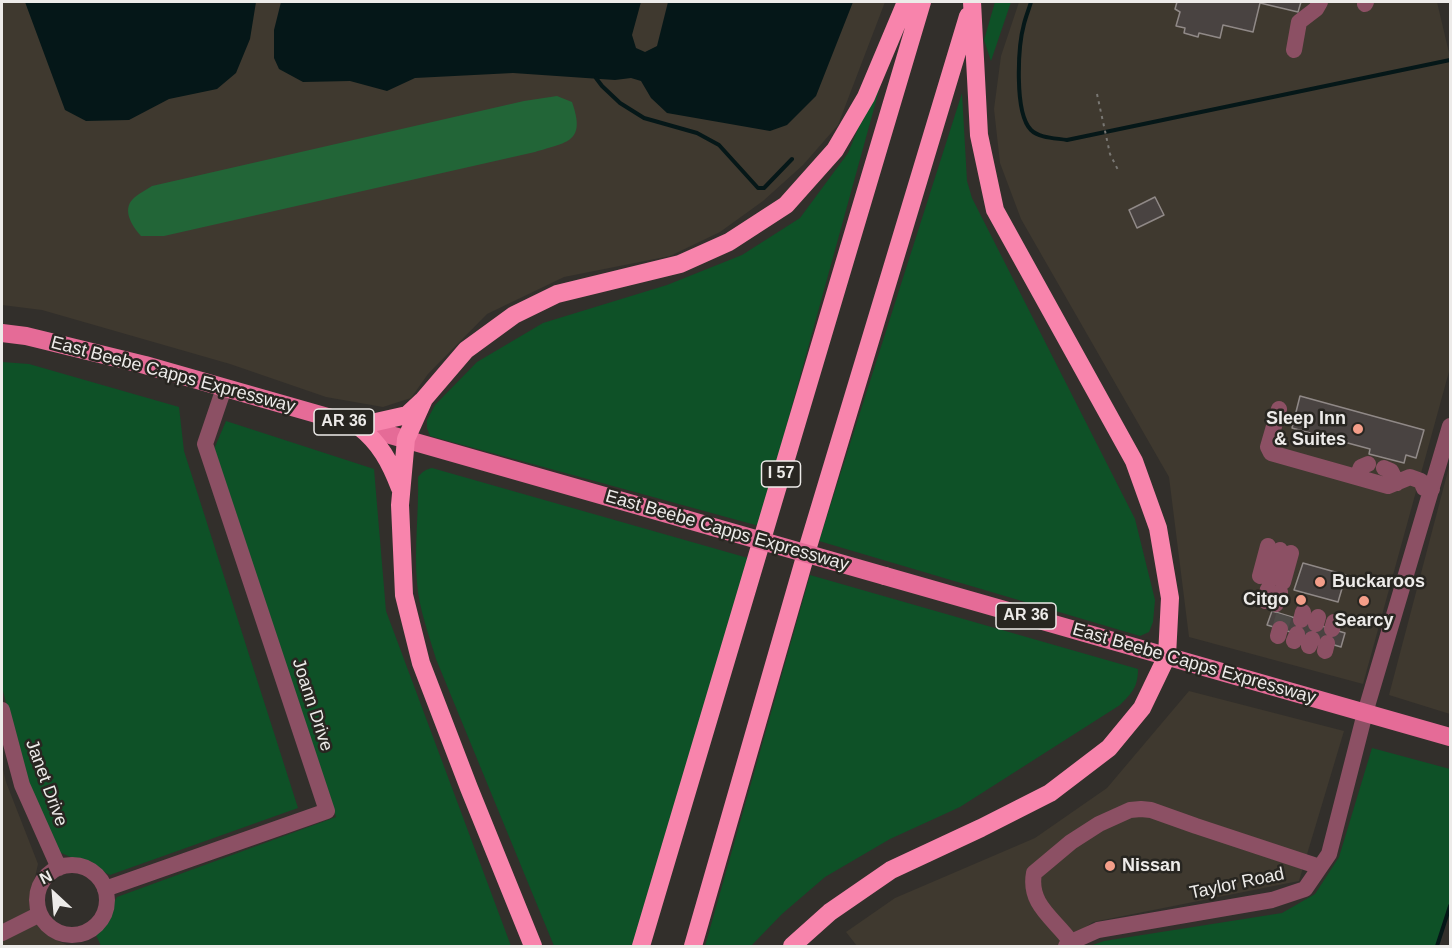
<!DOCTYPE html>
<html>
<head>
<meta charset="utf-8">
<style>
	body { margin:0 }
	#map { position:relative; width:1452px; height:948px; overflow:hidden; background:#322f2b; font-family:Arial,sans-serif }
	canvas { display:block }
	.frame { position:absolute; inset:0; border:3px solid #edebe9; pointer-events:none }
	.north { position:absolute; left:24px; top:864px; width:60px; height:60px; -webkit-text-stroke:4px #282621; paint-order:stroke; rotate:334deg; font-size:16px; font-weight:700; line-height:24px; text-align:center; color:#edebe9 }
	.north::after { content:''; display:block; margin:auto; width:21px; height:27px; background:#edebe9; clip-path:polygon(50% 0,100% 100%,50% 72%,0 100%) }
</style>
</head>
<body>
<div id="map">
<canvas width="1452" height="948"></canvas>
<div class="frame"></div>
<div class="north">N</div>
</div>
<script>
const context = document.querySelector('canvas').getContext('2d');
context.lineJoin = 'round';
function paint(path, color) {
  context.fillStyle = color;
  context.fill(path, 'evenodd');
}
function stroke(path, color, width, dash) {
  context.strokeStyle = color;
  context.lineWidth = width;
  context.lineCap = dash ? 'butt' : 'round';
  context.setLineDash(dash || []);
  context.stroke(path);
}
function drawText(font, color, halo, rows, align = 'center') {
  context.font = font + ' Arial,sans-serif';
  context.lineWidth = 5;
  context.setLineDash([]);
  context.textBaseline = 'middle';
  context.strokeStyle = halo;
  context.fillStyle = color;
  for (const [text, x, y, turn = 0] of rows) {
    context.save();
    context.translate(x, y);
    context.rotate((+turn || 0) * Math.PI / 180);
    context.textAlign = isNaN(turn) ? turn : align;
    if (halo) context.strokeText(text, 0, 0);
    context.fillText(text, 0, 0);
    context.restore();
  }
}
paint(new Path2D(`
	M2,2H885L838,125L803,165L763,201L720,232L670,256L564,277L487,314L428,374L411,398L383,407L326,397L230,364L42,310L2,305Z
	M1019,2H1437L1450,57V368L1363,684L1189,637L1169,477L1021,219L1000,163L994,109L1001,56Z
	M1450,463V714L1389,695Z
	M1189,691L1344,731L1299,881L1093,922L1058,946H857L846,932L895,898L1035,838L1107,788Z
	M2,765L6,782L38,864L30,899L36,920L48,936L69,946H2Z`), '#3f392f');
paint(new Path2D(`
	M995,2H1011L991,61L984,40Z
	M889,54L759,526L430,436L427,428V420L435,405L477,362L543,323L667,285L742,255L800,218L848,153Z
	M962,93L967,181L972,198L1135,519L1155,600L1153,622L1149,632L1140,636L819,541Z
	M2,362L29,364L179,407L184,451L298,808L110,875L57,851L26,781L2,687Z
	M226,421L374,469L386,611L511,946H101L96,935L117,897L336,817L214,449Z
	M432,468L748,558L633,946H554L436,659C429,635 419,609 417,583C414,548 419,512 418,477C422,472 426,469 432,468Z
	M810,575L1138,669C1138,687 1132,693 1120,705L960,807L890,839L825,877L782,914L751,946H705Z
	M1372,748L1450,769V901L1436,946H1090L1104,941L1282,913L1315,894L1339,857Z`), '#0e5127');
paint(new Path2D(`
	M557,96L572,102C586,142 568,142 535,152L164,236H141C131,225 121,208 135,197C140,193 147,189 152,186L524,101Z`), '#226537');
paint(new Path2D(`
	M25,2H256L250,39L236,73L217,89L169,99L129,120L86,121L65,110Z
	M281,2H641L632,35L636,48L645,52L657,46L668,2H853L816,96L787,125L770,131L667,113L651,98L641,81L631,78L615,80L513,73L415,78L387,91L350,81L303,82L279,69L274,58V30Z`), '#051718');
stroke(new Path2D(`
	M1031,2C1029,9 1026,16 1024,24C1018,46 1014,113 1031,130C1039,138 1055,138 1067,140L1450,60
	M596,78L602,86L620,103L644,118L697,133L719,145L758,188H764L792,159
	M1437,946L1450,906`), '#051718', 4);
const building = new Path2D(`
	M1177,2H1301L1298,12L1260,3L1253,32L1223,25L1220,38L1199,33L1198,37L1184,33L1185,28L1176,26L1180,12L1175,9Z
	M1155,197L1164,215L1137,228L1129,210Z
	M1300,396L1424,430L1416,458L1406,455L1404,463L1369,454L1370,449L1292,428Z
	M1303,563L1346,575L1338,602L1294,590Z
	M1272,611L1345,633L1341,647L1267,625Z`);
paint(building, '#494341');
stroke(building, '#908987', 1.5);
stroke(new Path2D(`
	M1280,629L1284,615`), '#4e4b48', 16, [16, 8]);
stroke(new Path2D(`
	M1097,94L1110,154L1119,172`), '#797773', 2, [3, 4.5]);
stroke(new Path2D(`
	M1365,4L1366,2
	M1294,50L1299,22L1316,9L1320,2
	M1279,409L1268,447L1271,453L1388,486L1410,477L1421,481L1424,488L1432,489
	M1384,468L1391,471L1397,483
	M1357,477L1361,467L1368,464
	M1260,576L1268,546
	M1271,579L1280,550
	M1283,582L1291,553
	M1265,601L1268,589
	M1276,604L1280,592
	M1301,620L1303,612
	M1316,624L1318,617
	M1332,629L1334,622
	M1278,636L1280,629
	M1294,641L1297,634
	M1309,646L1312,639
	M1325,651L1327,643
	M2,710L22,785L59,868
	M37 900a35 35 0 1 1 70 0a35 35 0 1 1-70 0Z
	M105,889L327,811L205,444L224,388
	M2,933L40,914
	M1071,942C1055,919 1028,905 1034,873L1071,842L1099,824L1130,810L1141,809L1151,810L1196,826L1320,867
	M1066,946L1071,942L1098,930L1272,900L1305,889L1329,854L1365,713L1450,426`), '#8c5064', 16);
stroke(new Path2D(`
	M2,333L26,336L145,365L685,519
	M885,576L1450,737`), '#e56b97', 18);
stroke(new Path2D(`
	M358,426C380,443 390,462 400,488
	M358,426L407,415L422,401
	M533,946L469,788L421,663L404,595L400,505L406,439L424,399L466,350L514,315L557,294L680,264L729,242L786,205L835,150L866,97L906,2
	M641,946L922,2
	M693,946L807,550L968,16
	M792,946L830,912L891,870L981,828L1050,793L1109,748L1142,708L1167,656L1170,598L1158,528L1134,461L995,210L979,135L972,2`), '#f884ac', 18);
stroke(new Path2D(`
	M685,519L885,576`), '#e56b97', 18);
for (const [x, y, r, color] of [
	[1358,429,6,"#f49e89"],
	[1320,582,6,"#f49e89"],
	[1301,600,6,"#f49e89"],
	[1364,601,6,"#f49e89"],
	[1110,866,6,"#f49e89"]
]) {
  const dot = new Path2D();
  dot.arc(x, y, r, 0, 2 * Math.PI);
  context.fillStyle = color;
  context.fill(dot);
  stroke(dot, '#282621', 2);
}
for (const [x, y, w] of [
	[344,422,60],
	[781,474,39],
	[1026,616,60]
]) {
  const box = new Path2D();
  box.roundRect(x - w / 2, y - 13, w, 26, 4.5);
  context.fillStyle = '#282621';
  context.fill(box);
  stroke(box, '#edebe9', 1.5);
}
drawText('bold 16px', '#edebe9', null, [
	["AR 36",344,422],
	["I 57",781,474],
	["AR 36",1026,616]
]);
drawText('18px', '#edebe9', '#282621', [
	["East Beebe Capps Expressway",173,375,15],
	["East Beebe Capps Expressway",727,531,16],
	["East Beebe Capps Expressway",1194,664,16],
	["Joann Drive",312,705,72],
	["Janet Drive",46,783,70],
	["Taylor Road",1237,884,-12]
]);
drawText('bold 18px', '#edebe9', '#282621', [
	["Sleep Inn",1346,419],
	["& Suites",1346,440],
	["Buckaroos",1332,582,"left"],
	["Citgo",1289,600],
	["Searcy",1364,621,"center"],
	["Nissan",1122,866,"left"]
], 'right');
</script>
</body>
</html>
